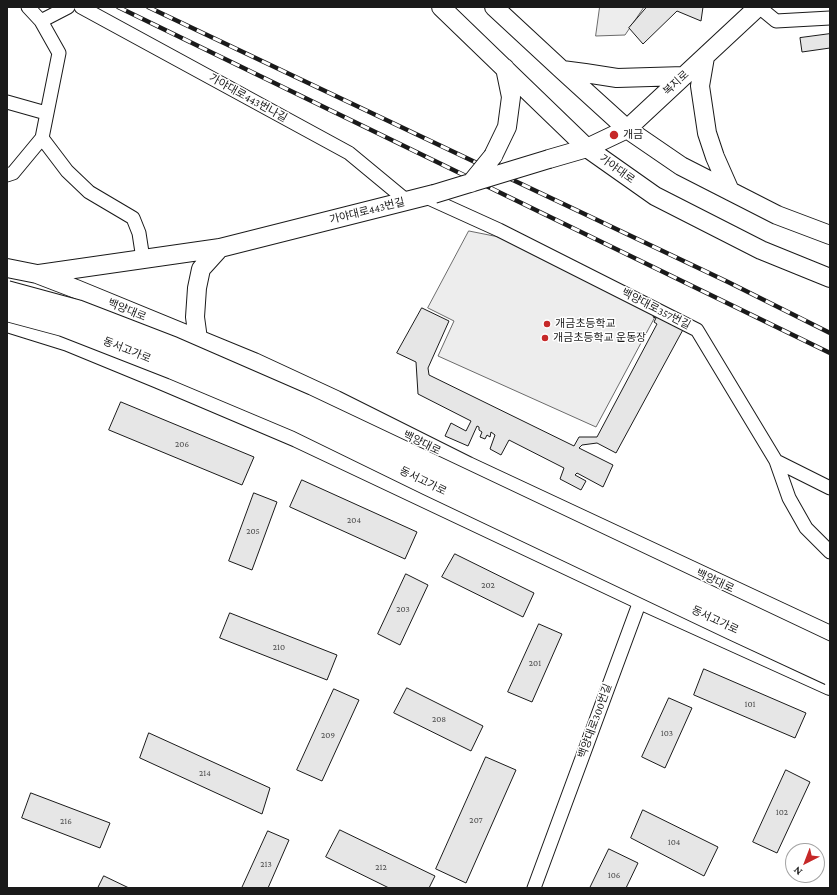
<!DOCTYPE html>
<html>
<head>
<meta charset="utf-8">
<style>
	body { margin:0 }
	#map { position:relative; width:837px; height:895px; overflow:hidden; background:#fff; font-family:"Crimson Pro",serif }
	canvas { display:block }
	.frame { position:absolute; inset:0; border:8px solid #1a1a1a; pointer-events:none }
	.north { position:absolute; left:785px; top:843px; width:40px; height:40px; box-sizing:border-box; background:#fff; border:1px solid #a3a3a3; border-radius:50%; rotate:222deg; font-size:11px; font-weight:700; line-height:16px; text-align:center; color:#1a1a1a }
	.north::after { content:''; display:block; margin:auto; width:14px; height:18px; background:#c62828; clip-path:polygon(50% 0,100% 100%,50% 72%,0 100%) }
</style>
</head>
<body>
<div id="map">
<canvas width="837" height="895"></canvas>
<div class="frame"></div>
<div class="north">N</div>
</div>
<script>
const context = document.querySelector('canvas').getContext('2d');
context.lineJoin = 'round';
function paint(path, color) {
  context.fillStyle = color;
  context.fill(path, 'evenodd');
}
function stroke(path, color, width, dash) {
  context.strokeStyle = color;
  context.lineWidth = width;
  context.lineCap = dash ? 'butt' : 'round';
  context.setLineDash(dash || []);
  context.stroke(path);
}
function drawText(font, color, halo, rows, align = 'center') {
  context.font = font + ' "Crimson Pro","Noto Sans KR",serif';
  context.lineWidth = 3;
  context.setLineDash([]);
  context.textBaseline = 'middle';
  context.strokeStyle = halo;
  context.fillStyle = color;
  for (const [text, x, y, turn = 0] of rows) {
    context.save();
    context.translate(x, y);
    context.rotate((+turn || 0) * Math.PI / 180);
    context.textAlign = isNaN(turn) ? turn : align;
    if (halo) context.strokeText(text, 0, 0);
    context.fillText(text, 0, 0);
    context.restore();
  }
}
const built = new Path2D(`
	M600,7H644L625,35L596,36Z
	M469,231L504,238L656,315L596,427L438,356L454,321L428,308Z`);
paint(built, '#ededed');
stroke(built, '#6a6a6a', 1);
const building = new Path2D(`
	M647,7H703L701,21L677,11L643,44L629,28Z
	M830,34V48L802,52L800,38Z
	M422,308L449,321L428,368L429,375L574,446L579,437H597L657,324L654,322L656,318L653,317L656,311L685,326L616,453L597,443L582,445L579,448L613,465L603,487L577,473L575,475L586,481L581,490L560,479L564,468L509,440L501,455L490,449L495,435L491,432L490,437L487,435L485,439L480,437L482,432L479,430V427L477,426L468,446L445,436L451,423L466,431L471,421L418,394L416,362L397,353Z
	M121,402L254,457L242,485L109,430Z
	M302,480L417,532L405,559L290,507Z
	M254,493L277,502L252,570L229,561Z
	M455,554L534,593L523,617L442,577Z
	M406,574L428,585L400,645L378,634Z
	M230,613L337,655L327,680L220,638Z
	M539,624L562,634L532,702L508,692Z
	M704,669L806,713L795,738L694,695Z
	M407,688L483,726L471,751L394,713Z
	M334,689L359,700L322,781L297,770Z
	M669,698L692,708L665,768L642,757Z
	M149,733L270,788L262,814L140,758Z
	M486,757L516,770L466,883L436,869Z
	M786,770L810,782L777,853L753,842Z
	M31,793L110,823L100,848L22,818Z
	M643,810L718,847L704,876L631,838Z
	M340,830L435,876L429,888H389L326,857Z
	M268,831L289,840L268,888H242Z
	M609,849L638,863L626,888H590Z
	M104,876L129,888H98Z`);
paint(building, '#e6e6e6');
stroke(building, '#1a1a1a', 1);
const street = new Path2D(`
	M28,7L41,21L59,53L42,138L67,171L89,192L133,218L139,233L143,259
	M81,7L349,153L407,201
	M759,7L776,21L830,18
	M41,21L68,7
	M7,102L46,113
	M7,175L13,173L42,138
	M424,196L499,230L697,330L776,461L830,488
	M776,461L789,498L806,528L830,552
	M534,888L643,593`);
const secondary = new Path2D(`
	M441,7L587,148L655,196L761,250L830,278
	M494,7L562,70L627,129L681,166L777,215L830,235
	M705,57L700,86L707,133L715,157L730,191
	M562,70L585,73L617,78L684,76
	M493,156L507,127L511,97L505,68
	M549,159L587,148L627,129L758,7
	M7,268L37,274L76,289L254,362L336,400L468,466L830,635
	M39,274L220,248L434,194
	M7,323L68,342L158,379L297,438L640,600L830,686
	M198,339L195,317L197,288L201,269L220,248`);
stroke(street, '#1a1a1a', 15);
stroke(secondary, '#1a1a1a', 20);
stroke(street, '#fff', 13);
stroke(secondary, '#fff', 18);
const rail = new Path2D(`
	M118,7L830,353
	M148,7L728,282L830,333`);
stroke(rail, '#1a1a1a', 4.5);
stroke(rail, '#fff', 3, [9]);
const secondaryBridge = new Path2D(`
	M471,183L493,156
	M434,194L549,159`);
const highwayBridge = new Path2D(`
	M7,292L77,311L173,348L304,405L830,654
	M7,310L63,325L173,368L299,421L428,484L733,629L830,674`);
stroke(secondaryBridge, '#1a1a1a', 20, []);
stroke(highwayBridge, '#1a1a1a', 24, []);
stroke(secondaryBridge, '#fff', 18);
stroke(highwayBridge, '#fff', 22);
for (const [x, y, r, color] of [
	[614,135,5,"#c62828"],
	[547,324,4,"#c62828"],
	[545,338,4,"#c62828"]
]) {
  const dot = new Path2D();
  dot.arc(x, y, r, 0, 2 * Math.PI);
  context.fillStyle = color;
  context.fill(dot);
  stroke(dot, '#fff', 1.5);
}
drawText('9px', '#4d4d4d', null, [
	["206",182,444],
	["204",354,520],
	["205",253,531],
	["202",488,585],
	["203",403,609],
	["210",279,647],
	["201",535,663],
	["101",750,704],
	["208",439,719],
	["103",667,733],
	["209",328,735],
	["214",205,773],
	["102",782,812],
	["207",476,820],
	["216",66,821],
	["104",674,842],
	["213",266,864],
	["212",381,867],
	["106",614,875]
]);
drawText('11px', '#1a1a1a', '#fff', [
	["복지로",676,83,-43],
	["가야대로443번나길",248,98,29],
	["가야대로",617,169,36],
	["가야대로443번길",367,211,-14],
	["백양대로357번길",656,309,27],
	["백양대로",127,310,22],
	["동서고가로",127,350,22],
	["백양대로",422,443,26],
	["동서고가로",423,481,26],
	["백양대로",715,581,25],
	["동서고가로",715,620,25],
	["백양대로300번길",595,721,-70]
]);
drawText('11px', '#1a1a1a', '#fff', [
	["개금",623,135],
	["개금초등학교",555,324],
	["개금초등학교 운동장",553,338]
], 'left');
</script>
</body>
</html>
